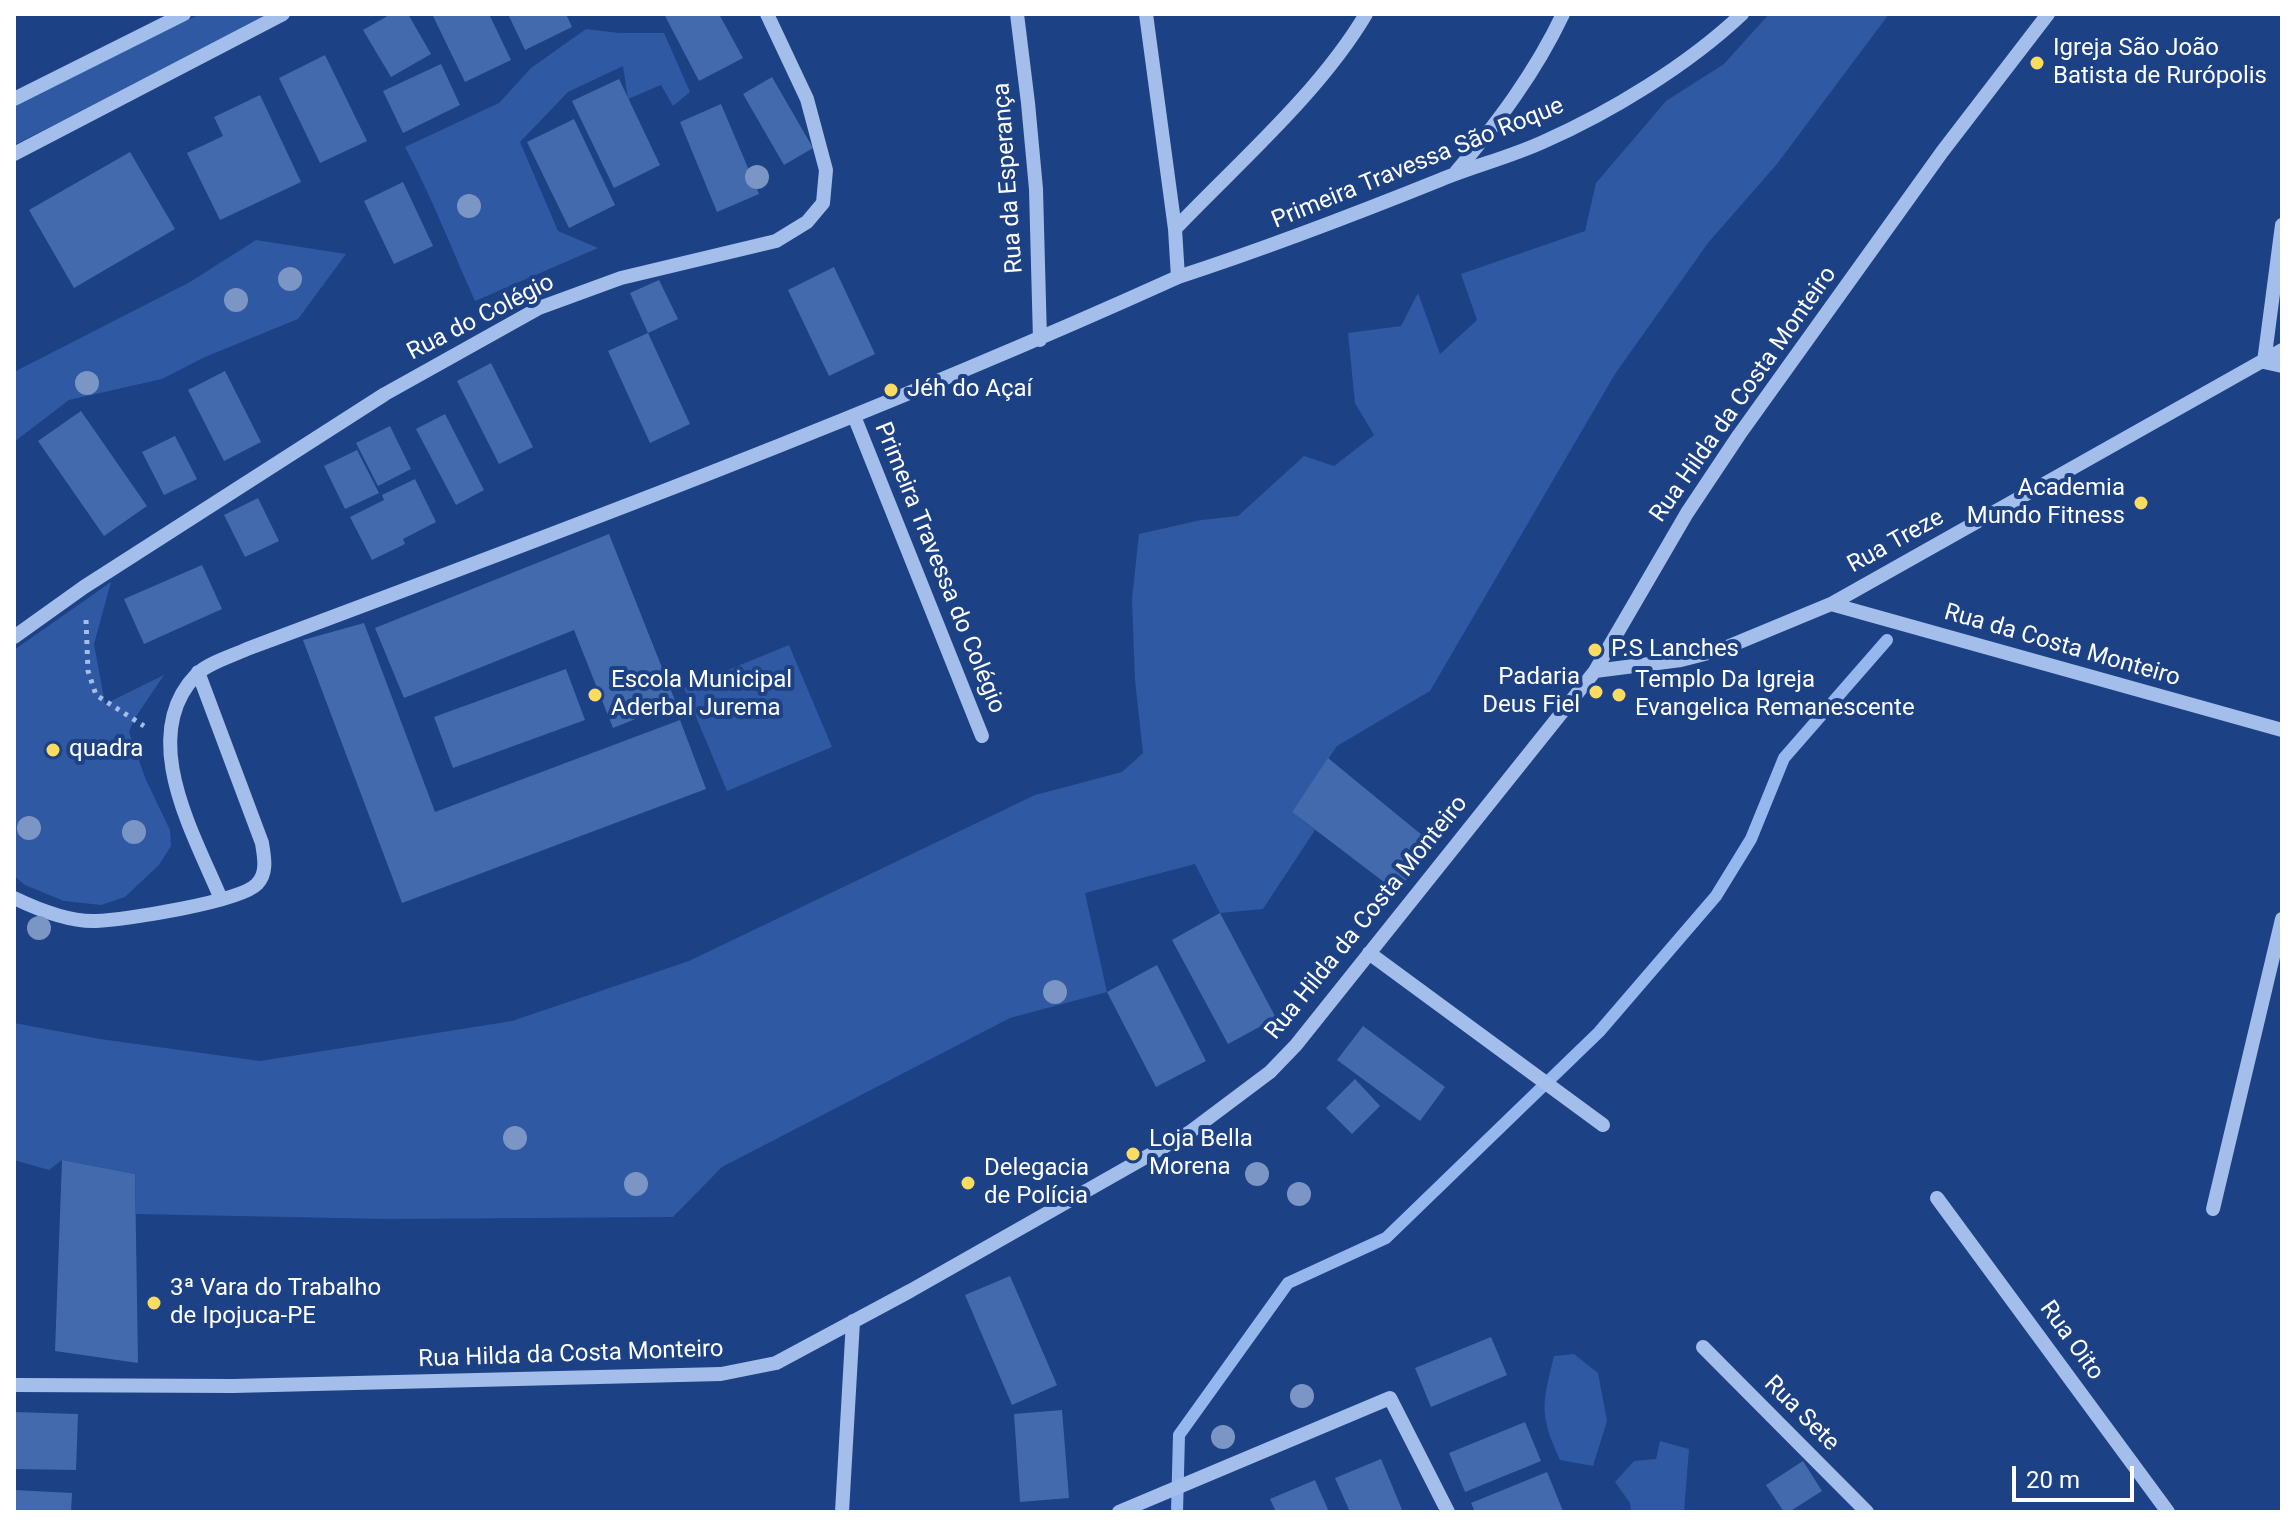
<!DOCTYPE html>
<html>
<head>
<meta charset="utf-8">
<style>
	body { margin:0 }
	#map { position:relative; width:2296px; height:1526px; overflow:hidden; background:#1c4185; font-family:Roboto,sans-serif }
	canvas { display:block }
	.frame { position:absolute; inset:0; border:16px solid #fff; pointer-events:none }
	.scale { position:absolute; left:2012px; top:1466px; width:122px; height:36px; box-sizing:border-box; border:4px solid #fff; border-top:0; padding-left:10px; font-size:24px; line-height:28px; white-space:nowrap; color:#fff; -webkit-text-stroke:6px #1c4185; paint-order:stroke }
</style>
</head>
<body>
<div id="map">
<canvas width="2296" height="1526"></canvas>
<div class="frame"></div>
<div class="scale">20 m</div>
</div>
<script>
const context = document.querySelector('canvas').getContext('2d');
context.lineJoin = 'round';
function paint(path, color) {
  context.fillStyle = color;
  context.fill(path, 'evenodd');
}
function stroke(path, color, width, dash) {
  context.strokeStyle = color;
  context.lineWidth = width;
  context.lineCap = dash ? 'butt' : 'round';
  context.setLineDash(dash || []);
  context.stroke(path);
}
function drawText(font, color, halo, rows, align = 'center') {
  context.font = font + ' Roboto,sans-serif';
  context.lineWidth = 8;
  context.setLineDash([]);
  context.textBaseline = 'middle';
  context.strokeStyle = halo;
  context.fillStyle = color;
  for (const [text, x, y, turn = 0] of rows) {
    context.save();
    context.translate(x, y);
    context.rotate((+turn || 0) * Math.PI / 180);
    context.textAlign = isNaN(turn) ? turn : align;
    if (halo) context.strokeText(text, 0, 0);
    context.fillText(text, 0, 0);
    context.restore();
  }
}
paint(new Path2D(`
	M200,14H276L14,145V106Z
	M1769,14H1889L1777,164L1708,243L1615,374L1430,691L1337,746L1292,812L1315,830L1263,909L1220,913L1195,864L1085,893L1107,992L1010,1018L722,1167L673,1217L389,1219L136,1214L135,1174L62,1160L49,1170L14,1160V1023L100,1039L260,1061L512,1021L689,961L1035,795L1122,772L1143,753L1135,680L1132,599L1139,534L1201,520L1238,516L1304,456L1334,466L1374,435L1355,403L1348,333L1401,326L1418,293L1440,354L1477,320L1461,274L1585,231L1596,183L1666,101L1724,64Z
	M586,29L619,33H664L690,92L673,106L661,85L628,99L623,66L568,92L520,142L558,231L598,248L475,301C452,250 432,197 405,147L499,103L531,68Z
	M256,240L346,254L298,319L205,357L162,379L69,400L14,442V372L190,282Z
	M111,582L94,644L105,704L164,675L135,718L129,732L146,780L170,830L171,846L159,865L125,897L101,905L64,901L25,885L14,876V650Z
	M789,645L832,747L727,791L684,688Z
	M1574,1354L1598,1373L1607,1421L1593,1466L1560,1460C1539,1414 1542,1405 1554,1356Z
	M1660,1441L1689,1449L1684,1512H1631L1630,1503L1615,1482L1634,1461L1656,1459Z`), '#2f59a3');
stroke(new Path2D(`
	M1177,1512L1179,1435L1288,1283L1386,1238L1599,1032L1716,896L1751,839L1784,758L1887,640`), '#96b7ed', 12);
paint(new Path2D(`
	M391,14H408L431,54L391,77L363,30Z
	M432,14H489L511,60L465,82Z
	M508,14H566L572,27L525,50Z
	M664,14H719L743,58L699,81Z
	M325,55L367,141L320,163L279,78Z
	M441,64L460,105L403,133L383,91Z
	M772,77L813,148L784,165L743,94Z
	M619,79L660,165L614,188L572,101Z
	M260,95L301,182L220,220L187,153L223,136L214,117Z
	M721,104L759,194L717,212L680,122Z
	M574,119L615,205L569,228L527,142Z
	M130,152L175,229L74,288L29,210Z
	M403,182L433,246L394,264L364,201Z
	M834,267L875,354L829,376L788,290Z
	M659,280L678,319L648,333L630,293Z
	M648,333L690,424L650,443L608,351Z
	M491,363L533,447L499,464L457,381Z
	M225,371L261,442L224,461L188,390Z
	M81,411L147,506L104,536L38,441Z
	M445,414L484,490L456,505L416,429Z
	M390,426L411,469L378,486L356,443Z
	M175,436L197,479L164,495L142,452Z
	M357,450L379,493L345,509L324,466Z
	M415,479L436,522L403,539L405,544L372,560L350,517L384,500L382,495Z
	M258,498L279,541L245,557L224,515Z
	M609,534L676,703L613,728L574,630L404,698L375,628Z
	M202,565L222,609L144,644L124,599Z
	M364,623L435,812L680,720L706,789L402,903L303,640Z
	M566,669L585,720L453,768L434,717Z
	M1328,758L1434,845L1397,892L1292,812Z
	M1220,913L1276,1018L1228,1044L1172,940Z
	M1157,965L1206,1061L1156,1087L1107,992Z
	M1363,1026L1445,1087L1420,1121L1337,1060Z
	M1355,1079L1380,1106L1352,1134L1326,1108Z
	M62,1160L135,1174L138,1363L55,1351Z
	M1010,1276L1057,1385L1012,1405L965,1295Z
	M1491,1337L1507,1375L1431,1407L1415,1368Z
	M1062,1410L1069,1498L1020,1502L1014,1414Z
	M14,1412L78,1414L76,1470L14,1469Z
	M1525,1422L1541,1461L1465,1492L1449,1453Z
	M1381,1459L1403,1512H1350L1335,1478Z
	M1803,1461L1822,1491L1789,1512H1784L1766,1485Z
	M1547,1472L1563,1511L1475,1512L1471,1503Z
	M1315,1480L1329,1512H1276L1270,1499Z
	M14,1490L72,1493L71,1512H14Z`), '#446aae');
stroke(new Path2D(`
	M86,620L88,671L96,695L144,726`), '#a3beeb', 5, [4, 6]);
stroke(new Path2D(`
	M1017,14L1028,103L1036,189L1040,340
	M14,99L184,14
	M14,154L283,14
	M1456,172C1498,122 1535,73 1563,14
	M2282,225L2264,362L2282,366
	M1175,229C1238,163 1320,92 1366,14
	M1178,277C1267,248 1353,215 1440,180C1474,166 1510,157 1543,142C1611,112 1688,65 1742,14
	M854,416L982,736
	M1831,604L2282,730
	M14,637L84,587L385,394L539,308L621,278L776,241L807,222L823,203L826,170L807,99L767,14
	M1595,671L1681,660L1720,650L1831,604L2282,350
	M14,898C37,909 71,922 96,921C124,920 240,902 257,884C268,873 264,856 262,843L198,672
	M221,899C194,834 136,736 197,674C208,663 232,656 247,649C560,532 873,415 1178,277L1175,229L1146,14
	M1369,953L1603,1125
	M1937,1198L2168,1512
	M2213,1209L2282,919
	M1703,1347L1867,1512
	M14,1385L233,1386L721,1374L776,1363L910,1291L1190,1132L1270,1072L1296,1045L1595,671L1687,513L1739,435L1942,152L2048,14
	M842,1512L853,1321
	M1119,1512L1390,1398L1448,1512`), '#a3beeb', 14);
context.fillStyle = '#7b95c4';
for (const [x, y] of [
	[757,177],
	[469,206],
	[290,279],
	[236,300],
	[87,383],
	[29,828],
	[134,832],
	[39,928],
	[1055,992],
	[515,1138],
	[1257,1174],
	[636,1184],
	[1299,1194],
	[1302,1396],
	[1223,1437]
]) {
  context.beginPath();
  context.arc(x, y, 12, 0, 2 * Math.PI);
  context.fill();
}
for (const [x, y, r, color] of [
	[2037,63,8,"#fbdc61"],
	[891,390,8,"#fbdc61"],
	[2141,503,8,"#fbdc61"],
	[1595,650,8,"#fbdc61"],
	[1596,692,8,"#fbdc61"],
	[595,695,8,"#fbdc61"],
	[1619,695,8,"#fbdc61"],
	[53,750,8,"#fbdc61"],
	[1133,1154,8,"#fbdc61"],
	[968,1183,8,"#fbdc61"],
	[154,1303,8,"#fbdc61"]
]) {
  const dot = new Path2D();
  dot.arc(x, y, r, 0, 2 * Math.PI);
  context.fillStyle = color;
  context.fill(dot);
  stroke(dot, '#1c4185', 3);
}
drawText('24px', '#fff', '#1c4185', [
	["Igreja São João",2053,49],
	["Batista de Rurópolis",2053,77],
	["Jéh do Açaí",907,390],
	["Academia",2125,489,"right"],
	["Mundo Fitness",2125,517,"right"],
	["P.S Lanches",1611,650],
	["Padaria",1580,678,"right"],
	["Deus Fiel",1580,706,"right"],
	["Escola Municipal",611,681],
	["Aderbal Jurema",611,709],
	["Templo Da Igreja",1635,681],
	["Evangelica Remanescente",1635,709],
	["quadra",69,750],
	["Loja Bella",1149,1140],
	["Morena",1149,1168],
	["Delegacia",984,1169],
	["de Polícia",984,1197],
	["3ª Vara do Trabalho",170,1289],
	["de Ipojuca-PE",170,1317]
], 'left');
drawText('24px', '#fff', '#1c4185', [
	["Primeira Travessa São Roque",1418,164,-22],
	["Rua da Esperança",1009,178,-94],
	["Rua do Colégio",481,318,-27],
	["Rua Hilda da Costa Monteiro",1744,395,-55],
	["Rua Treze",1896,542,-29],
	["Primeira Travessa do Colégio",939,568,68],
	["Rua da Costa Monteiro",2062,646,16],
	["Rua Hilda da Costa Monteiro",1367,918,-51],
	["Rua Oito",2071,1341,54],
	["Rua Hilda da Costa Monteiro",571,1355,-2],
	["Rua Sete",1801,1414,45]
]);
</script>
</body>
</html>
